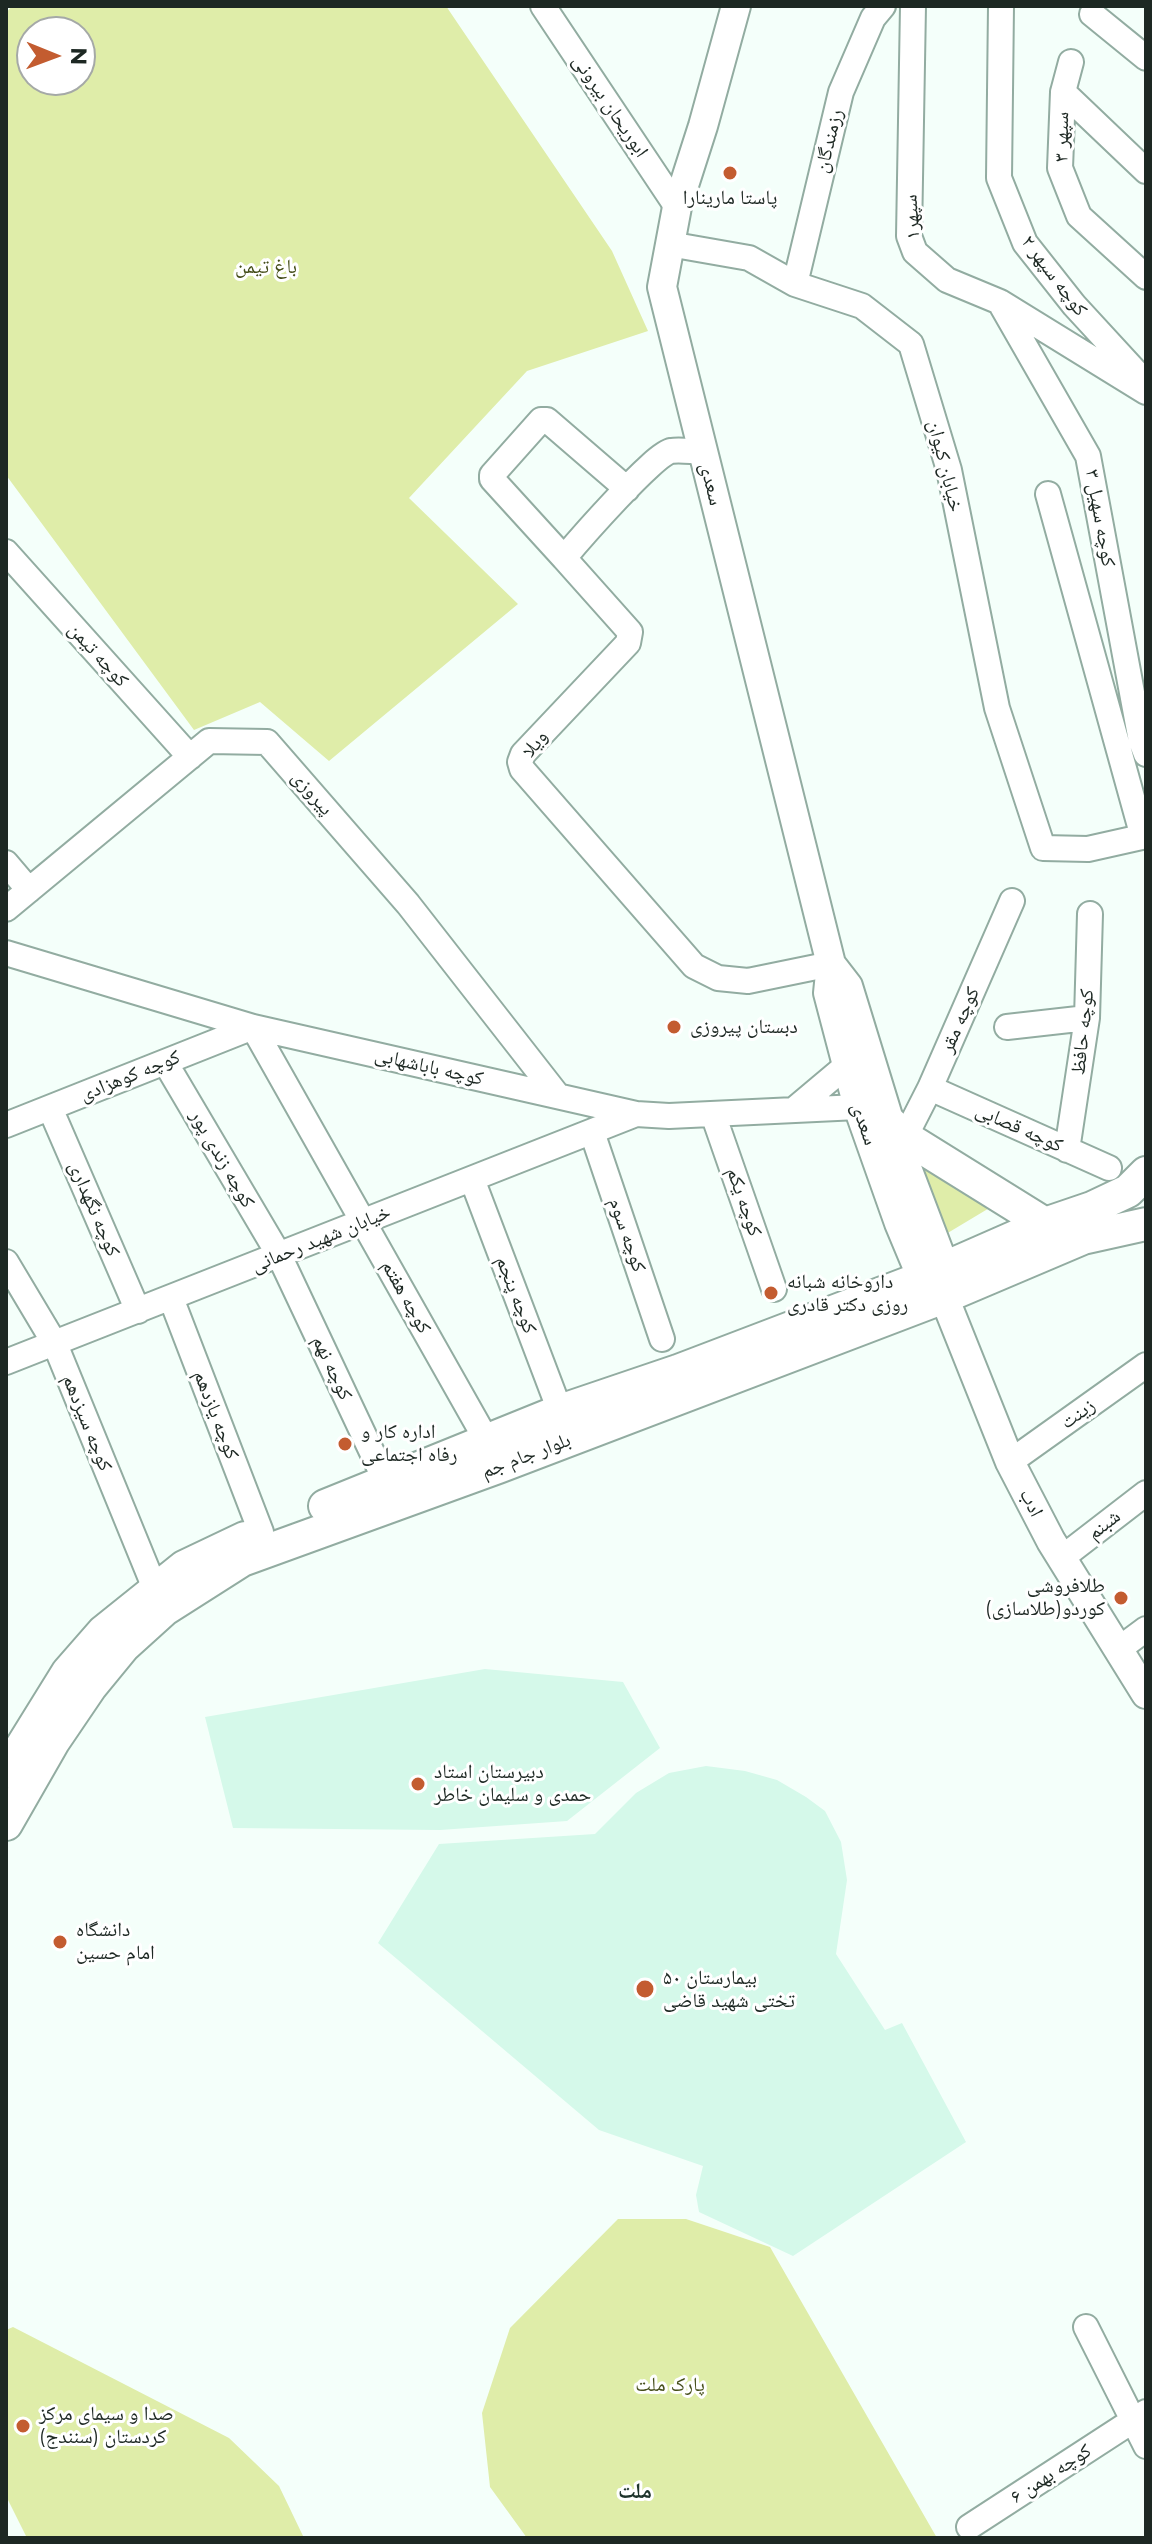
<!DOCTYPE html>
<html>
<head>
<meta charset="utf-8">
<style>
	body { margin:0 }
	#map { position:relative; width:1152px; height:2544px; overflow:hidden; background:#f4fffa; font-family:Montserrat,sans-serif }
	canvas { display:block }
	.frame { position:absolute; inset:0; border:8px solid #1d2823; pointer-events:none }
	.north { position:absolute; left:16px; top:16px; width:80px; height:80px; box-sizing:border-box; background:#fff; border:2px solid #a5a9a7; border-radius:50%; rotate:91deg; font-size:22px; font-weight:700; line-height:32px; text-align:center; color:#1d2823 }
	.north::after { content:''; display:block; margin:auto; width:28px; height:36px; background:#c35c30; clip-path:polygon(50% 0,100% 100%,50% 72%,0 100%) }
</style>
</head>
<body>
<div id="map">
<canvas width="1152" height="2544"></canvas>
<div class="frame"></div>
<div class="north">N</div>
</div>
<script>
const context = document.querySelector('canvas').getContext('2d');
context.lineJoin = 'round';
function paint(path, color) {
  context.fillStyle = color;
  context.fill(path, 'evenodd');
}
function stroke(path, color, width, dash) {
  context.strokeStyle = color;
  context.lineWidth = width;
  context.lineCap = dash ? 'butt' : 'round';
  context.setLineDash(dash || []);
  context.stroke(path);
}
function drawText(font, color, halo, rows, align = 'center') {
  context.font = font + ' Montserrat,"Noto Naskh Arabic",sans-serif';
  context.lineWidth = 6;
  context.setLineDash([]);
  context.textBaseline = 'middle';
  context.strokeStyle = halo;
  context.fillStyle = color;
  for (const [text, x, y, turn = 0] of rows) {
    context.save();
    context.translate(x, y);
    context.rotate((+turn || 0) * Math.PI / 180);
    context.textAlign = isNaN(turn) ? turn : align;
    if (halo) context.strokeText(text, 0, 0);
    context.fillText(text, 0, 0);
    context.restore();
  }
}
paint(new Path2D(`
	M485,1669L623,1682L660,1748L567,1821L440,1830L233,1828L205,1717Z
	M706,1766L745,1771L777,1780L806,1797L825,1811L841,1842L847,1880L836,1954L885,2030L902,2023L966,2142L793,2256L699,2212L696,2195L703,2166L599,2130L378,1943L439,1844L595,1834L636,1793L669,1773Z`), '#d5f9ea');
paint(new Path2D(`
	M12,6H446L612,251L648,331L527,371L409,498L518,604L329,761L260,702L194,730L6,475V13ZM32,32H80V80H32Z
	M923,1167L996,1204L946,1234Z
	M618,2219H686L770,2247L937,2538H527L490,2487L482,2413L510,2328Z
	M13,2327L229,2438L279,2486L304,2538H27L6,2496V2330Z`), '#dfeda9');
const minor = new Path2D(`
	M543,6L677,207
	M913,6L909,236L915,252L947,280L1000,302L1146,392
	M1001,6L999,178L1025,243L1074,305L1144,381
	M1092,14L1146,58
	M1071,62L1063,92L1060,168L1079,216L1146,277
	M1063,92L1146,171
	M669,244L749,258L795,284L862,306L911,344L949,470L997,708L1043,848L1088,849L1146,836
	M795,284L841,92L873,18L883,6
	M1002,306L1088,456L1141,741L1146,754
	M703,452C693,452 681,449 671,451C655,453 579,540 564,558L630,632L628,643L523,754L520,762L522,769L694,966L718,978L748,981L831,964
	M1048,494L1143,837
	M6,552L190,757
	M564,558L492,479V475L541,420H547L627,489
	M6,863L29,890
	M6,909L209,741L267,742L408,904L558,1096
	M6,953L253,1027L636,1114L669,1116L858,1107
	M1007,1027L1087,1018
	M165,1062L279,1255L386,1482
	M930,1088L1109,1168
	M50,1108L138,1311
	M796,1108L846,1066
	M713,1114L774,1289
	M6,1125L253,1027L487,1441
	M592,1132L662,1339
	M905,1137L930,1088L1012,901
	M1067,1150L1087,1018L1090,914
	M472,1179L560,1411
	M6,1262L55,1344L156,1591
	M171,1298L261,1532
	M6,1362L636,1114
	M1010,1462L1146,1365
	M1063,1557L1146,1493
	M1119,1649L1146,1629
	M1086,2327L1146,2446
	M969,2527L1146,2412`);
const tertiary = new Path2D(`
	M736,6L703,126L677,207L662,287L831,964L828,993L858,1107L899,1223L922,1278L938,1291
	M831,964L848,986L890,1123L945,1268L944,1297L1010,1462L1051,1541L1146,1694`);
const secondary = new Path2D(`
	M890,1123L905,1137L1045,1224
	M325,1506L560,1411L678,1371L922,1278L1045,1224L1092,1208L1128,1191L1146,1173
	M6,1772L68,1672L103,1632L184,1567L245,1538
	M6,1824L53,1742L91,1686L123,1647L165,1609L242,1560L498,1467L944,1297L1083,1238L1146,1224`);
stroke(minor, '#92aca1', 28);
stroke(tertiary, '#92aca1', 32);
stroke(secondary, '#92aca1', 36);
stroke(minor, '#fff', 24);
stroke(tertiary, '#fff', 28);
stroke(secondary, '#fff', 32);
for (const [x, y, r, color] of [
	[730,173,8,"#c35c30"],
	[674,1027,8,"#c35c30"],
	[771,1293,8,"#c35c30"],
	[345,1444,8,"#c35c30"],
	[1121,1598,8,"#c35c30"],
	[418,1784,8,"#c35c30"],
	[60,1942,8,"#c35c30"],
	[645,1989,10,"#c35c30"],
	[23,2426,8,"#c35c30"]
]) {
  const dot = new Path2D();
  dot.arc(x, y, r, 0, 2 * Math.PI);
  context.fillStyle = color;
  context.fill(dot);
  stroke(dot, '#fff', 3);
}
drawText('20px', '#1d2823', '#fff', [
	["ابوریحان بیرونی",610,106,56],
	["سپهر ۳",1062,137,-89],
	["رزمندگان",829,141,-76],
	["سپهر۱",912,217,-94],
	["کوچه سپهر ۲",1054,276,53],
	["خیابان کیوان",945,466,76],
	["سعدی",711,484,76],
	["کوچه سهیل ۳",1100,518,80],
	["کوچه تیمن",98,655,48],
	["ویلا",535,744,-52],
	["پیروزی",312,793,49],
	["کوچه مقر",960,1020,-66],
	["کوچه حافظ",1083,1032,-84],
	["کوچه باباشهابی",429,1067,13],
	["کوچه کوهزادی",130,1076,-22],
	["سعدی",864,1124,71],
	["کوچه قصابی",1019,1128,24],
	["کوچه زندی پور",222,1159,60],
	["کوچه یکم",744,1202,71],
	["کوچه نگهداری",94,1209,67],
	["کوچه سوم",627,1235,71],
	["خیابان شهید رحمانی",321,1239,-22],
	["کوچه پنجم",516,1295,69],
	["کوچه هفتم",406,1297,61],
	["کوچه نهم",332,1368,65],
	["زینت",1078,1414,-36],
	["کوچه یازدهم",216,1415,69],
	["کوچه سیزدهم",87,1423,68],
	["بلوار جام جم",526,1456,-21],
	["ادب",1031,1503,63],
	["شبنم",1104,1525,-38],
	["کوچه بهمن ۶",1051,2474,-33]
]);
drawText('20px', '#1d2823', '#fff', [
	["پاستا مارینارا",730,198,"center"],
	["دبستان پیروزی",690,1027],
	["داروخانه شبانه",787,1282],
	["روزی دکتر قادری",787,1305],
	["اداره کار و",361,1432],
	["رفاه اجتماعی",361,1455],
	["طلافروشی",1105,1586,"right"],
	["کوردو(طلاسازی)",1105,1609,"right"],
	["دبیرستان استاد",434,1772],
	["حمدی و سلیمان خاطر",434,1795],
	["دانشگاه",76,1930],
	["امام حسین",76,1953],
	["بیمارستان ۵۰",663,1978],
	["تختی شهید قاضی",663,2001],
	["صدا و سیمای مرکز",39,2414],
	["کردستان (سنندج)",39,2437]
], 'left');
drawText('20px', '#454e1a', '#fff', [
	["باغ تیمن",266,267],
	["پارک ملت",670,2385]
]);
drawText('bold 22px', '#1e342c', '#fff', [
	["ملت",635,2492]
]);
</script>
</body>
</html>
